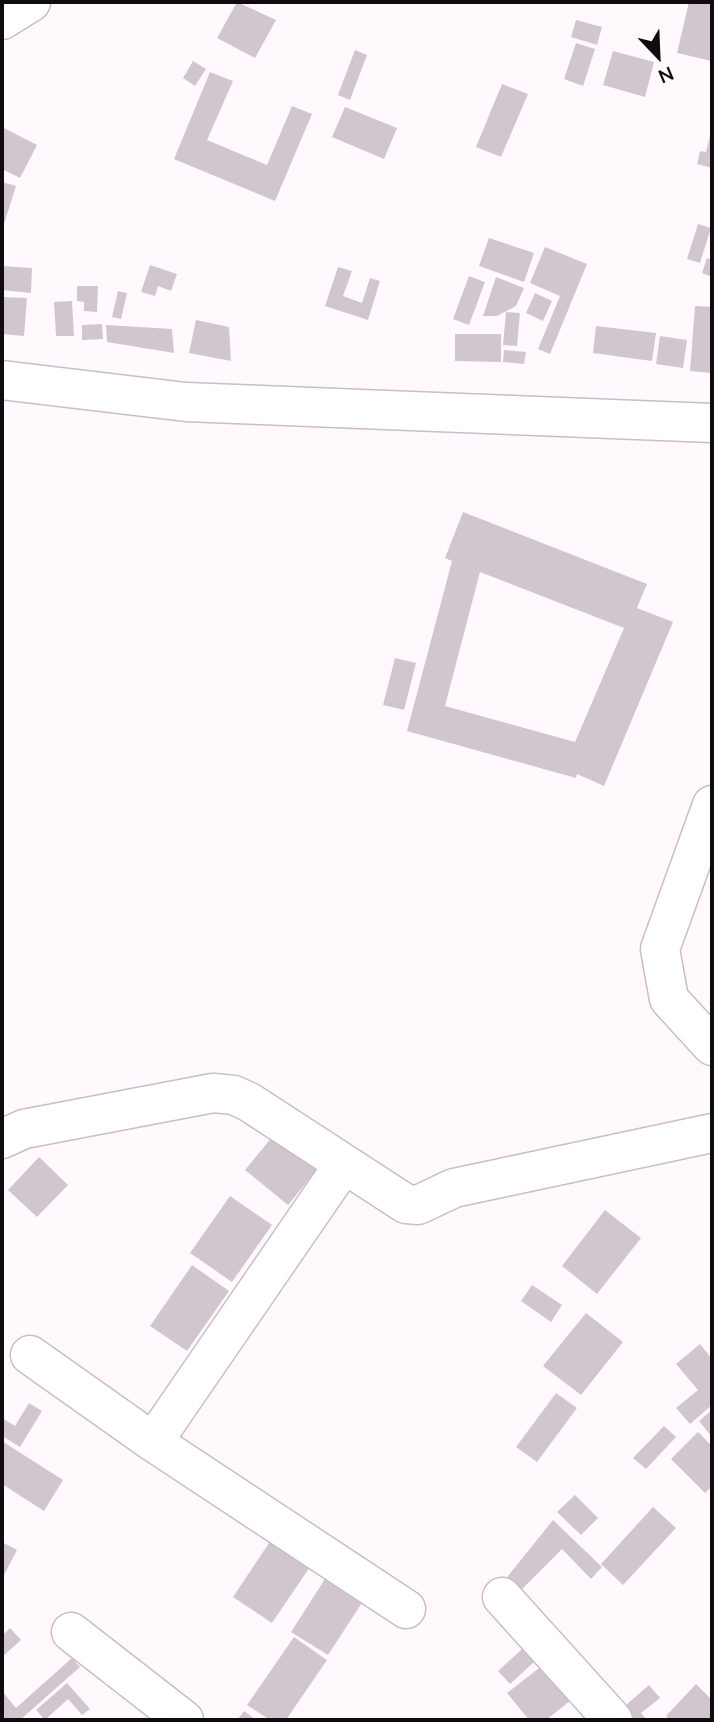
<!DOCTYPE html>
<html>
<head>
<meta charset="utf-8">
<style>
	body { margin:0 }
	#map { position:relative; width:714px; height:1722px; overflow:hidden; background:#fff9fd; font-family:Mulish,sans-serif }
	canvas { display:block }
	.frame { position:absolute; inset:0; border:4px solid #100b0e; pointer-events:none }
	.north { position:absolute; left:623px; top:21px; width:70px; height:70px; -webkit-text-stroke:5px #fff; paint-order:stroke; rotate:157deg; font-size:19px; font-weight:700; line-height:28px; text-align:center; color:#100b0e }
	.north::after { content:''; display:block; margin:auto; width:24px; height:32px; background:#100b0e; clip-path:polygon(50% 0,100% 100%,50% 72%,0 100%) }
</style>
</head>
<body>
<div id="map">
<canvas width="714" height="1722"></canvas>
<div class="frame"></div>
<div class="north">N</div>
</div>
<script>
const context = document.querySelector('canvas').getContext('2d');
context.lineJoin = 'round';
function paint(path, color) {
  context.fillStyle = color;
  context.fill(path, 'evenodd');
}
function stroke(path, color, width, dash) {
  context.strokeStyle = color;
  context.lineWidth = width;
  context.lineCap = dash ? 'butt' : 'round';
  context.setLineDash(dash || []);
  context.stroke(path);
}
paint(new Path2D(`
	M237,2L276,20L255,58L217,38Z
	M689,2H712V61L677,53Z
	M576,20L602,27L597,45L571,37Z
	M576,43L595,49L583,86L564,79Z
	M355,50L367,55L350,100L338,95Z
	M613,51L654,62L645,97L603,85Z
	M193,61L206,69L195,86L183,78Z
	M210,72L233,81L207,140L267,165L292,106L312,114L275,201L174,159Z
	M502,84L528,94L501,157L476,147Z
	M345,107L397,128L384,159L332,137Z
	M2,127L37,145L20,178L2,169Z
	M711,132L712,133V168L697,164L700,151L706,152Z
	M2,182L16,186L4,224L2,223Z
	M698,224L711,228L700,263L687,259Z
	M489,238L534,253L524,282L479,266Z
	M545,247L587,264L550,354L538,349L560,296L530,283Z
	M707,258L712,260V277L702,273Z
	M150,265L177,274L171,291L158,286L155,296L141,292Z
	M2,266L32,268L31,293L2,290Z
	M338,267L352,271L343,296L362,303L370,278L380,281L368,320L325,306Z
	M469,276L485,282L469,325L453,319Z
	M496,277L524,288L516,306L497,316H483Z
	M77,286H98L97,312L84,311V302L77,301Z
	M118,291L127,293L121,319L112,317Z
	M535,293L552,301L543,321L526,313Z
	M2,297L27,298L24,336L2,334Z
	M72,301L74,336H56L54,302Z
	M695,306L712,307V373L690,371Z
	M506,312L520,313L517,346L503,345Z
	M196,320L229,327L231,361L189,353Z
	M102,324L103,339L82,340V325Z
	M106,325L172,329L174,353L107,342Z
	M596,326L656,333L652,361L593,353Z
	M455,334H501V362L455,361Z
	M660,336L687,340L683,368L656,364Z
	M504,350L526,352L524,364L503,362Z
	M463,512L647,584L637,608L673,622L604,786L577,774L576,778L407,731L452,561L445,558ZM480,572L624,628L575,742L445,706Z
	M395,658L416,663L404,710L383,705Z
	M277,1131L320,1166L288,1205L245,1170Z
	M39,1157L68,1185L37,1217L8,1190Z
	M230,1196L272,1225L232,1282L190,1253Z
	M605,1210L641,1238L597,1294L562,1266Z
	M192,1265L229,1291L187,1351L150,1326Z
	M532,1285L562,1305L551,1322L521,1301Z
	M586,1313L623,1342L581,1395L543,1366Z
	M700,1344L712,1359V1405L690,1424L676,1408L698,1390L676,1364Z
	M556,1393L577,1408L537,1462L516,1447Z
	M29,1403L42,1411L20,1447L2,1436V1418L15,1426Z
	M712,1410V1437L699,1421Z
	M664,1426L676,1437L646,1469L633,1458Z
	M698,1432L712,1446V1486L705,1493L671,1459Z
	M2,1441L63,1480L44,1511L2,1484Z
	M575,1495L598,1518L581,1535L557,1512Z
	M653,1507L676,1528L623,1585L601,1564Z
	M553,1520L602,1567L591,1579L562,1549L519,1592L504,1581Z
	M275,1534L314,1561L272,1623L233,1597Z
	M2,1542L17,1550L2,1579Z
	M332,1568L369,1592L328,1655L291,1632Z
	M10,1628L21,1640L2,1657V1636Z
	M294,1637L327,1660L286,1720H270L247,1705Z
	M533,1639L545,1652L510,1684L498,1671Z
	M72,1658L80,1667L20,1720H2V1691L16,1708Z
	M552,1658L580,1693L546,1720H529L507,1693Z
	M67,1683L90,1709L82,1715L68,1699L45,1720L36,1710Z
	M696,1684L712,1700V1716L708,1720H670L666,1716Z
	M649,1685L660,1698L641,1713L647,1720H627L619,1711Z
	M244,1711L256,1720H237Z`), '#d2c6ce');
const minor = new Path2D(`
	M2,20L31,2
	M2,380L186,402L712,423
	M712,805L660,949L669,999L712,1046
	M2,1139L24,1129L213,1093L234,1095L249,1102L406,1204L418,1205L454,1188L712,1133
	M30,1355L153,1442L406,1609
	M153,1442L344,1164
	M502,1597L613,1720
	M71,1632L184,1720`);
stroke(minor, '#cabdc6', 41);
stroke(minor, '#fff', 38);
</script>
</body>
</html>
